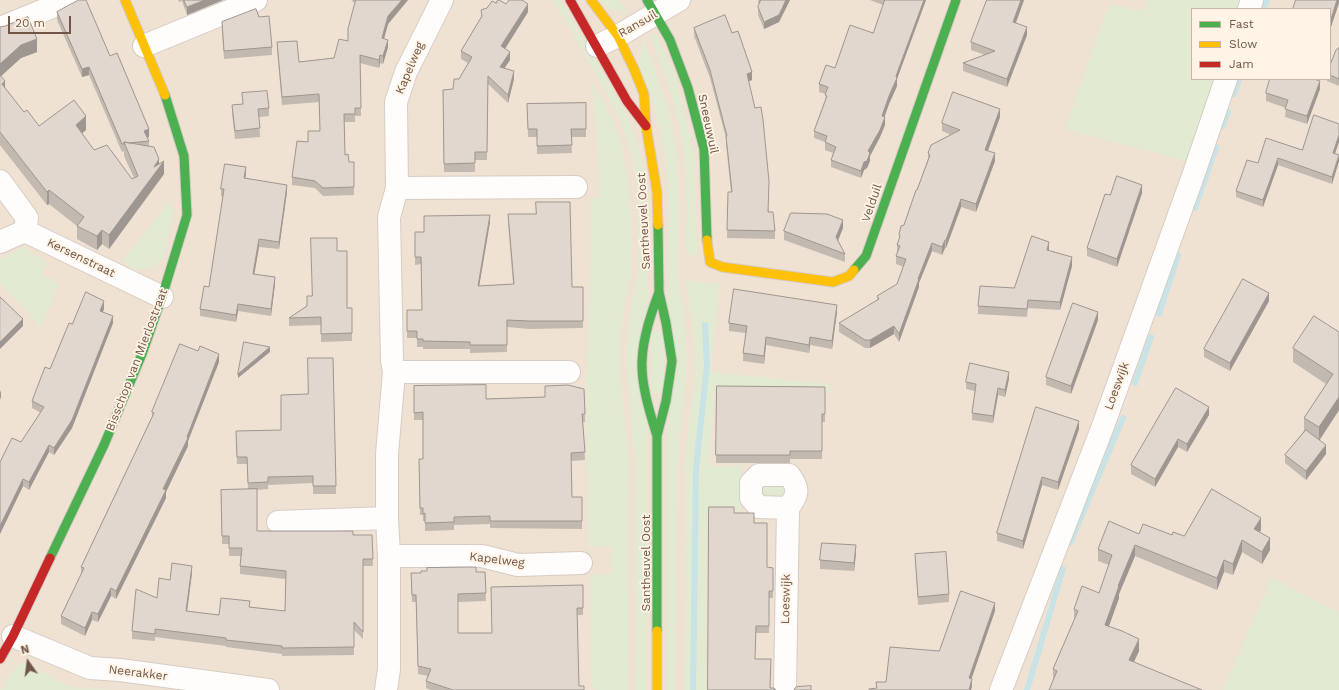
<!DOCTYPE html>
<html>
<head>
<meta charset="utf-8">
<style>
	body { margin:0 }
	#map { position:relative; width:1339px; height:690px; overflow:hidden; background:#f6efe6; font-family:"Work Sans",sans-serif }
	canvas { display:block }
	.legend { position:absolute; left:1191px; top:8px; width:140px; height:72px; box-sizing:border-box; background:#fff4e6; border:1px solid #c6b5a7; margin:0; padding:5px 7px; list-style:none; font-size:12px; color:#715648 }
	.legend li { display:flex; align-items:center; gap:8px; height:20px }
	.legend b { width:20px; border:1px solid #c6b5a7 }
	.north { position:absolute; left:8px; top:642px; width:40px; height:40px; -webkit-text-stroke:3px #fff4e6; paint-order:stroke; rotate:346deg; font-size:11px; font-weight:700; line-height:16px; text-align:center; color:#715648 }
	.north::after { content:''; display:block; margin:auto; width:14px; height:18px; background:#715648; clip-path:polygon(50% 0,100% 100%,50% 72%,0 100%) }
	.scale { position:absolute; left:8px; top:16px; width:63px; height:18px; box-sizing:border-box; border:2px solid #715648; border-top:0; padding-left:5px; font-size:12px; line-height:14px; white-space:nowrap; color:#715648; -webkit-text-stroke:3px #fff4e6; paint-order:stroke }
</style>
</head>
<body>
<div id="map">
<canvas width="1339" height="690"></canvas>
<ul class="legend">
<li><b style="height:5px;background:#4caf50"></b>Fast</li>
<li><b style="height:5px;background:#ffc107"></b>Slow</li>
<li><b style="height:5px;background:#c62828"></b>Jam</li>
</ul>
<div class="north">N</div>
<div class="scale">20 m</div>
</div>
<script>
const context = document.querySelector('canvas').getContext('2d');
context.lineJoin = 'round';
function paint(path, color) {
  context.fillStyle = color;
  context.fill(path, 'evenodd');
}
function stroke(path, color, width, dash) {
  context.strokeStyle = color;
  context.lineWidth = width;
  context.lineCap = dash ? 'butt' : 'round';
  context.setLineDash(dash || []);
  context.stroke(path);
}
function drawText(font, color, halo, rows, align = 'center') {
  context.font = font + ' "Work Sans",sans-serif';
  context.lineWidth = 3.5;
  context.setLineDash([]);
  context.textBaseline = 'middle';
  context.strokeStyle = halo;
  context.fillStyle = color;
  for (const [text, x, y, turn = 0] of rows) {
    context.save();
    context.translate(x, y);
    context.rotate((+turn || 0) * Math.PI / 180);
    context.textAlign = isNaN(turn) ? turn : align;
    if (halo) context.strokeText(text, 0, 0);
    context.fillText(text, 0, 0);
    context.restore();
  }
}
paint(new Path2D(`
	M0,0H1339V690H0ZM1192,9H1330V79H1192Z`), '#efe2d3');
paint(new Path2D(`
	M552,0H560L624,110L635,136L646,179L648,270L646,690H635L636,469L626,358L628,329L639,264L637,187L633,162L628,142L621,123L607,94L569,26Z
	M600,0H618L628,13L607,8Z
	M1148,0H1245L1242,9H1192V79H1219L1191,162L1065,129L1109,4L1144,12Z
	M651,33L656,34L676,78L694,152L697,255L694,257L689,255L686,249C686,217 687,186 684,154C679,112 666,72 649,34Z
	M643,37L668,107L677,154L678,177V270L684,316L687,368L678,454L675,690H667V445L669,426L668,181L665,154L652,97L639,64Z
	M592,83L606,107L619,137L623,153L629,190L632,264L619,340L621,385L629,459L628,690H601L592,688L590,575L611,574V546H588L586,382L591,263V198H599V166Z
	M169,202L174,211L162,260L152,268L135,270L123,261Z
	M23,247L48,263L41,274L59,284L40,329L28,312L0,282V260Z
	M686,280L719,285L711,372L829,384L830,392L715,391L709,466H742L740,512H707L706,690H684L686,584L685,460L694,384L695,362L692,322Z
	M651,332H664V393H651Z
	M782,481L787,487L785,496L764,497L761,495V483Z
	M1272,578L1339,613V690H1223Z
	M23,662L73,688L114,690H1L14,669Z`), '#e2ebd1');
stroke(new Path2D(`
	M1263,9L1267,0
	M1234,94L1239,79
	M1222,127L1228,111
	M1195,208L1216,147
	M1159,314L1178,255
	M1135,383L1151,337
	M1070,543L1123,418
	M693,690L696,468L707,366L705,325
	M1027,690L1063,569`), '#c8e3e5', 6);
const street = new Path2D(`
	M1249,9L1252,0
	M0,28L69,0
	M144,46L256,0
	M597,46L618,36L679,0
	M0,181L27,218L25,231
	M397,188L576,187
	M0,242L25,231L162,297
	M394,372H569
	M278,522L387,518
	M389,556H482L518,565L581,563
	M13,636L90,668L120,670L268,690
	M386,690L389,669V556L387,518V454L394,372L392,360L389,217L397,188L396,102L406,72L442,0
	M785,690L788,508C798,495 800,489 789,475H759L751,483V498L759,507L788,508
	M1001,690L1103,426L1193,176L1226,79`);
const fast = new Path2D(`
	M647,0L670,40L688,88L704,149L707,240
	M854,270L866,256L956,0
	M657,436C650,413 641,385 642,361C643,337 651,314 659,292
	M50,558L104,445L142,354L162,297L187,215L184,156L165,95
	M657,631V436L666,401L672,361L666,323L659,292L658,225`);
const slow = new Path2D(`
	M125,0L165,95
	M591,0L618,36L634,69L644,94L646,126L657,192L658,225
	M707,240L710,262L722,267L833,282L849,276L854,270
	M657,631V690`);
const jam = new Path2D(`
	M570,0L627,101L646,126
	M0,659L13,636L50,558`);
stroke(street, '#d7ccc4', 24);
stroke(fast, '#d6cbc3', 11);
stroke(slow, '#d6cbc3', 11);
stroke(jam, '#d6cbc3', 11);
stroke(street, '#fefdfb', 22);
stroke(fast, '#4caf50', 9);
stroke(slow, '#ffc107', 9);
stroke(jam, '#c62828', 9);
paint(new Path2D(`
	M178,0H223L187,15L182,1L179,2Z
	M351,0H408L388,24L384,39L388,47L383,64L380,63L379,68L360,63L361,116H355V122H344L345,155L349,162H354V195L323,196L315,188L292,185V177L308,142L320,131L319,102L282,105L277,50V42L299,62L334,58L348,41L355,3Z
	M758,0H790L779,22L764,29L758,15V7L760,3H758Z
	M870,0H926L897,79V86L889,104L884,117L885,125L880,137L870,156V161L867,168L864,170L861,178L831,167V160L833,153L825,150V142L814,138V131L825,100L826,94L819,92V84L835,68L873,33L883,5Z
	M1024,0L1016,23L1027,35L1007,87L963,71V63L985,55L971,50V42Z
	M496,3L506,4L528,12L505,49L510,60L504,68L514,79L508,103L488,84L487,160H475V172H444L443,90L453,89L468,63L461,59V51L481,18V10L487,8Z
	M57,12L110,56L149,137L147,138L149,141V146L164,174L109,249L102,244L97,250L77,239V226L49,204L47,205L0,145V27L37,52L21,58L1,76L5,89L24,112L39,126L86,130L82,133L94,150L132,179L134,178L124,156V151L122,152L89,75L82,77L57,20Z
	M222,22L272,47V55L224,59L222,30Z
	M694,28L752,80L748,81L769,212L775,231V239L727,238L728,192H731L726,144V138L710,78L694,36Z
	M1339,48V86L1327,81V79H1330V65Z
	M1320,89L1307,124L1285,117L1286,108L1266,101V93Z
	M242,93L269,108V116L259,117L260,137L235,139L232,113V105L243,104Z
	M586,103V137H571L572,153L537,154V137H528L527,104Z
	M1000,117L988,151L995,161L976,212L961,207L946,248H945L942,255L932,251L919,283V287L899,342L894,334L870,348H865L839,332V323L877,301V296L897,284L904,267L896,264V256L897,253V245L899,240V234L904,225L917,190L928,159V153L951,135L942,131V123Z
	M1339,124V142L1335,153L1339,161L1332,184L1278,165L1263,207L1236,197V191L1258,163L1302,150Z
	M246,174L245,178L287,192L279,249L259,247L254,275L275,284L271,316L238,311L236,322L200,316V309L209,287L223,196H221V189Z
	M1142,193L1117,267L1087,256V248Z
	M508,214L572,287H583V328L529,329L507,327V352L470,353V349H423V347H417V338H407V310H422L421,264L415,265V232H424L490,222L479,286L513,284L508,222Z
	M843,228L838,241L845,254V262L784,240V231Z
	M1049,250V251L1072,266L1060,310L1028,308L1027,317L978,314V306L1014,288Z
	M337,251L347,308H352V341L321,342V325L289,326V318L307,306L312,296Z
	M1269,301L1230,371L1204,357V349Z
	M104,309L103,312L113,323L72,428L54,455L49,452L29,490L23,486L0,534V462L21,442L41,413L32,408V401L50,369L72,324Z
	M837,312L832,349L810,345L809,353L766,345L764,364L743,361V353L746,333L729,331V323Z
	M1098,320L1071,394L1046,385V377Z
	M1339,332V410L1319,440L1326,454L1306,480L1285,463V455L1304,431V418L1326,384L1293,362V348Z
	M333,358L336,494H313V483L268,485V489L257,490V531L353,535H372L373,566H363V639L354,630V655L282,656V654L226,647V646L155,637V641L132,639V631L157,598L170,580L192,573L187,612L219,615L250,607L285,611L286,579L240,574V566L241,556H229V544H222L221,490L248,489L247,464H237L236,439L281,430Z
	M219,362L188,441V446L166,492V498L116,599L111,596L98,622L92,620L85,636L61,624V616L81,575V567L152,417V412Z
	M1009,379L1005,397L998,395L993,423L972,420V413L975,391L966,389V382Z
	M414,386L486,399L545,397L584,389L585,422H583L585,460L571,461L572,497H582V529L490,528V524L454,525V530L425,531V521H423V515H420L419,459H423V420H414Z
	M717,386L825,387V422H822V459H790V463H716Z
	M1209,415L1187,452L1178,447L1155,487L1131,474V465Z
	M1079,429L1058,490L1042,485L1023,549L997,541V533Z
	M734,513L767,567L773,568V598H769V633H756L708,690Z
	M1261,530L1259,532L1270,550L1262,564L1242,552L1233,575L1224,572L1217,590L1135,556L1119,594V598L1109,626L1139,651L1134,662L1053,680V669L1074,621V609L1099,593L1109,565L1098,561V549L1139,534L1184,536Z
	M856,553L854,571L820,569V560Z
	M915,554L949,594V602L918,605Z
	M485,572L486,601L458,602V633H492L583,585V615H577L579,686L584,690H431L426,688V681L428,676L418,674L416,602H412L411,573Z`), '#c2b9b1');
paint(new Path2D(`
	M205,0H223L187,15V7Z
	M402,0H408L388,24L382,46V38L388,16Z
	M786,0H790L779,22L764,29V22Z
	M924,0H926L897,79V86L889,104L882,124V116L896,76Z
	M1021,0H1024L1013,30V22Z
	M1337,0H1339V3L1330,30V22Z
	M528,4V12L501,55V46Z
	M1027,27V35L1007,87V79Z
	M37,39V52L21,58L0,77V64L21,45Z
	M388,40V47L383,64V56Z
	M510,52V60L500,75V67Z
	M380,55V63L379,68V60Z
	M89,67V75L82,77V69Z
	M514,71V79L508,103V95Z
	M752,72V80L747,82V74Z
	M5,81V95L2,84Z
	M1320,81V89L1307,124V116Z
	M1000,109V117L985,158V150Z
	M86,116V130L76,138V125Z
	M885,117V125L880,137L870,156V161L867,168L864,170L861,178V171L868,151Z
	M149,129V137L144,139V131Z
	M1339,135V142L1333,159V153Z
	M995,153V161L976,212V204Z
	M1339,155V161L1332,184V177Z
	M1278,158V165L1263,207V200Z
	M159,159V168L164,161V174L109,249V235Z
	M246,167V174L244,185V178Z
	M287,185V192L279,249V242Z
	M1142,185V193L1117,267V259Z
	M49,190V204L47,205V192Z
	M961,199V207L946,248V240Z
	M490,215V222L478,293V286Z
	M843,220V228L836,245V237Z
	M102,230V244L97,250V236Z
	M259,239V247L253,282V274Z
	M945,240V248L942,255V247Z
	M1049,242V250L1047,258V250Z
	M932,243V251L919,283V287L899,342V334L918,279Z
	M1072,257V266L1060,310V302Z
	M275,277V284L271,316V309Z
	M1269,293V301L1230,371V363Z
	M104,301V309L100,318V311Z
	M238,304V311L236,322V315Z
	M837,305V312L832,349V341Z
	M1098,312V320L1071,394V386Z
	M113,316V323L72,428L54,455V448Z
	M23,319V326L0,349V342Z
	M894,326V334L870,348V340Z
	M766,337V345L764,364V356Z
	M810,337V345L809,353V345Z
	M270,347V352L238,378V374Z
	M219,354V362L188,441V446L166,492V498L116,599V591L187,437Z
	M1009,372V379L1005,397V390Z
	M998,388V395L993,423V416Z
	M1,390V397L0,400V393Z
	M1339,397V410L1319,441V427Z
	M1209,407V415L1187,452V444Z
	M1079,421V429L1058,490V482Z
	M1178,439V447L1155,487V479Z
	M49,445V452L29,490V482Z
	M1326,445V454L1306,480V471Z
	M1042,477V485L1023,549V541Z
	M23,479V486L0,534V526Z
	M1261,518V530L1254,541V529Z
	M1270,538V550L1262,564V552Z
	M1242,540V552L1233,575V564Z
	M856,545V553L854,571V563Z
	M1135,545V556L1119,594V598L1105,637V625L1118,586Z
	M1224,560V572L1217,590V578Z
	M192,566V573L186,619V611Z
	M111,588V596L98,622V614Z
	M995,603V611L969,686V678Z
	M92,612V620L85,636V628Z
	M1139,639V651L1129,672V660Z
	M972,679V687L971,690H969Z`), '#9e9690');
const building = new Path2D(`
	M79,0H86L110,56L117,53L149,129L144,131L149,141L129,143L124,142V144H122L89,67L82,69L57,12Z
	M184,0H205L187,7Z
	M356,0H402L388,16L382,38L388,40L383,56L380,55L379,60L360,55L361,108H355V114H344L345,155L348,154L349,162H354V187L323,188L315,181L292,177L297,141L308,142V131H320L319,94L282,97L277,42L297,41L299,62L334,58L339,39L348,41V29Z
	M498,0H499L506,4L509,0H522L528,4L501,46L510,52L500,67L514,71L508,95L488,76L487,152H475V163L444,164L443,90L453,89L454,79H459L472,57L461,51L482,16L481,10L487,8L492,1L496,3Z
	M761,0H786L779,15L764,22L758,7Z
	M885,0H924L896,76L897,78L889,96L882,116L885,117L880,130L868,151L870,153L867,161L864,162L861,171L831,160L836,147L825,142L827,136L814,131L827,96L825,95L828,87L819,84L826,65L835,68L850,25L873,33Z
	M987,0H1021L1013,22L1027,27L1007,79L963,63L995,51L971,42Z
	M1296,0H1337L1330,22V9H1293Z
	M256,9L259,17L269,16L272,47L224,51L222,22Z
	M725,15L732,33L738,31L752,72L747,74L755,108L761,107L763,120L769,181L768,212H773L775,231L727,230L728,192H732L726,136H727L710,70L694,28Z
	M28,17L37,39L21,45L0,64V27L5,26Z
	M1339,48V79L1330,75V65L1336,50Z
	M0,75L5,81L2,84L24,112L27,110L39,126L74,100L86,116L76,125L94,150L107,145L132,179L138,176L124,142L154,147L159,159L154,167L164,161L109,235L102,230L97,236L77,226L84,217L49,190L47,192L0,132Z
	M1270,79H1314L1320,81L1307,116L1285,109L1288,100L1266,93Z
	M267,91L269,108L258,109L260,128L235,131L232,105L243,104L242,93Z
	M953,92L1000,109L985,150L995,153L976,204L961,199L946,240H945L942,247L932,243L918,279H919L899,334L894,326L870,340H865L839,323L879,299L877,296L897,284L906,259L896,256L900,246L897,245L900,236L899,234L901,226L904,225L916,190H917L930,155L928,153L931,145L960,130L942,123Z
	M586,103V129H571L572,145L537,146V129H528L527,104Z
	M1314,115L1339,124V135L1333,153L1339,155L1332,177L1278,158L1263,200L1236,191L1247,160L1258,163L1266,138L1302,150Z
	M225,164L246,167L244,178L287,185L279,242L259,239L253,274L275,277L271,309L238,304L236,315L200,309L204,286L209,287L224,189H221Z
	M1117,176L1142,185L1117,259L1087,248L1105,194L1110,195Z
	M536,202H570L572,287H583V321H529L507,320V345H470V342L423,341V339H417V331H407V310H422L421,257H415V232H424V216L490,215L478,286L514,284L508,214H536Z
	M791,213L827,214L843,220L836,237L845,254L784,231Z
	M1032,236L1049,242L1047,250L1072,257L1060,302L1028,300L1027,309L978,306L980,286L1014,288Z
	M311,238H337V251H347V308H352V333L321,334V317L289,318L307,306V296H312Z
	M1243,279L1269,293L1230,363L1204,349Z
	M734,289L837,305L832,341L810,337L809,345L766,337L764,356L743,353L747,326L729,323Z
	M86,292L104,301L100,311L113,316L72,420L54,448L49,445L29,482L23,479L0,526V462L12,438L21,442L44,407L32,401L45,367L50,369L69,323L72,324Z
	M0,297L23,319L0,342Z
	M1073,303L1098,312L1071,386L1046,377Z
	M1314,316L1339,332V397L1319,427L1304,418L1333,374L1293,348Z
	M244,342L270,347L238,374Z
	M180,344L198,351L200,346L219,354L187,437L188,438L163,489L166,490L116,591L111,588L98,614L92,612L85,628L61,616L84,568L81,567L154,413L152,412Z
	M308,358H333L336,486H313V476L268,477V482L248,483L247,457H237L236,431L281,430V395L308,394Z
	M970,363L1009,372L1005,390L998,388L993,416L972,413L976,384L966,382Z
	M486,385V399L545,397V386L568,385L584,389L585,414H582L585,452L571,453L572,497H582V521H490V516L454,517V522L425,523V513L423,514V508H420L419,459H423V412L414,413V386Z
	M717,386L825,387V414H822V451H790V455H716Z
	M1176,388L1209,407L1187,444L1178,439L1155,479L1131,465Z
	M1036,407L1079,421L1058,482L1042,477L1023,541L997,533Z
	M1306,430L1326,445L1306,471L1285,455Z
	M257,489V531H353V535H372L373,559H363V632L354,622V647L282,648V646L226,640V638L155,629V634L132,631L136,589L157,598L159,578L170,580L172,563L192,566L186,611L219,615L221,598L250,601L249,607L285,611L286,571L240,566L242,548H229V536H222L221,490Z
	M1212,489L1261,518L1254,529L1270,538L1262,552L1242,540L1233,564L1224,560L1217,578L1135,545L1118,586H1119L1105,625L1122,631L1139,639L1129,660L1202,690H1049L1057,671L1053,669L1078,611L1074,609L1082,586L1099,593L1112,555L1098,549L1109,521L1139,534L1143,524L1172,535L1173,532L1184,536Z
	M709,507H734V513H754V523H767V567L773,568V591H769V626H756L755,659H771L770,688H774L776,690H708Z
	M822,543L856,545L854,563L820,560Z
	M946,552L949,594L918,597L915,554Z
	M466,567H476V572H485L486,593L458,594V633H492L491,587L583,585V608H577L579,686H584V690H453L426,681L431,669L418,666L416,595H412L411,573H421V571H427V568Z
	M961,591L995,603L969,678L972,679L969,690H869V689L877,688L876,682H886L890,647L939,651Z
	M811,686V690H794L796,687Z`);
paint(building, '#e2d7ce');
stroke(building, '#9e9690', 1);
drawText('12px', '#715648', '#fff4e6', [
	["Ransuil",638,24,-30],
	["Kapelweg",410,68,-67],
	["Sneeuwuil",708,124,78],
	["Velduil",872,203,-71],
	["Santheuvel Oost",644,221,-93],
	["Kersenstraat",81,258,26],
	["Bisschop van Mierlostraat",137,360,-69],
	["Loeswijk",1117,386,-70],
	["Kapelweg",497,560,7],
	["Santheuvel Oost",646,563,-90],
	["Loeswijk",786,599,-89],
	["Neerakker",138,673,7]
]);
</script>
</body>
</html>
